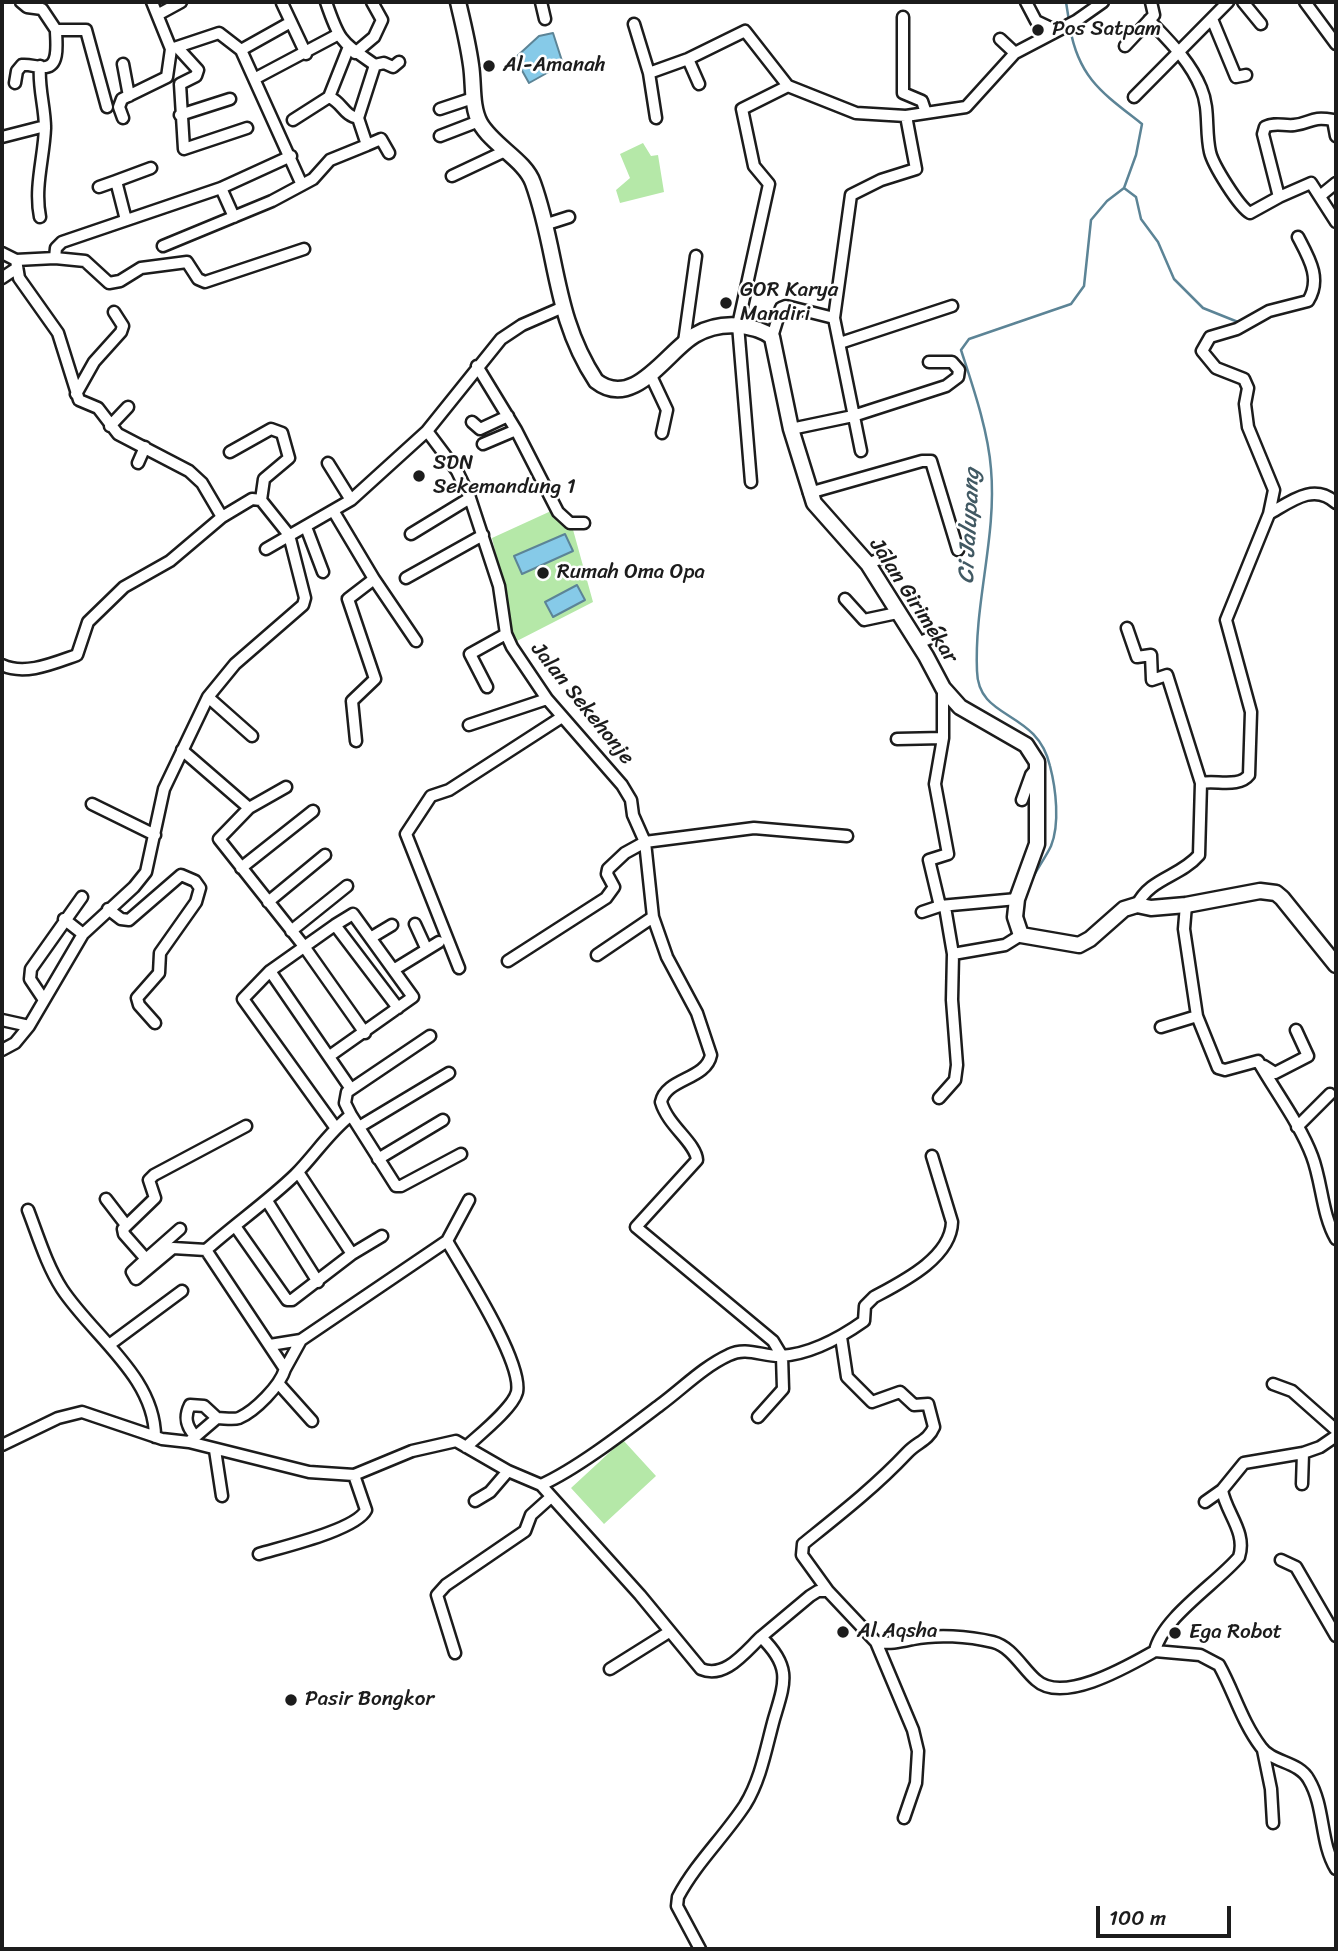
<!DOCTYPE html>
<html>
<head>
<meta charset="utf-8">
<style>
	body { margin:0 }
	#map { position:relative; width:1338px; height:1951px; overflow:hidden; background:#fff; font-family:Sriracha,sans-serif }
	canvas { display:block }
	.frame { position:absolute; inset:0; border:4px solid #1c1c1c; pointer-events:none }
	.scale { position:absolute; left:1096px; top:1906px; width:135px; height:32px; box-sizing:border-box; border:4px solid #1c1c1c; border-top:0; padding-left:9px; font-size:21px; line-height:24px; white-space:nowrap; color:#1c1c1c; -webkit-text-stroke:5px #fff; paint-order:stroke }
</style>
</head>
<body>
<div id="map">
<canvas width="1338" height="1951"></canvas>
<div class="frame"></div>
<div class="scale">100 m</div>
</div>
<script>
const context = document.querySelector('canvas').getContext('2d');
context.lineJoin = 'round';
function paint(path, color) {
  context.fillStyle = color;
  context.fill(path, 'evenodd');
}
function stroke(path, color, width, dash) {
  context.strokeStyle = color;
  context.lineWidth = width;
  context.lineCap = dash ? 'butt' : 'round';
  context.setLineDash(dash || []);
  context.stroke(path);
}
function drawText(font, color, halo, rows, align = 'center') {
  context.font = font + ' Sriracha,sans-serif';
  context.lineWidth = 5;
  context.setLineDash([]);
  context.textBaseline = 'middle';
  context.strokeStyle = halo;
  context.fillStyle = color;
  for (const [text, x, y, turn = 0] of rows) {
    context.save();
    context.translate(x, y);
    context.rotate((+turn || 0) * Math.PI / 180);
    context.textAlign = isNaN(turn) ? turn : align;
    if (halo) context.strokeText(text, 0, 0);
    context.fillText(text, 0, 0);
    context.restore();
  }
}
paint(new Path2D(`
	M643,143L651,156L658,155L664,192L620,203L616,190L630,178L620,154Z
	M551,511L572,526L593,602L513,643L507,599L492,538Z
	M623,1440L656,1476L604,1524L571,1488Z`), '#b5e8a8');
const water = new Path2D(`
	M553,33L563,64L529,83L515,58L539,36Z
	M565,534L573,551L522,574L514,556Z
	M577,585L585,600L553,617L545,602Z`);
paint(water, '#86cae8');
stroke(water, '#5c8496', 2);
stroke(new Path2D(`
	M1066,2L1069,21
	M1124,188L1136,197L1141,219L1158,242L1174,279L1203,308L1238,322
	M1023,925C1024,915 1023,903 1026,893C1031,876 1044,861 1051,846C1060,824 1056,789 1050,766C1037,709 978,721 977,671C974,603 997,536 991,469C988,430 973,387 961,350L969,339L1071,304L1084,286L1091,220L1107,201L1124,188L1136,155L1142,124C1104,94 1079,79 1070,28`), '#5c8496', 2.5);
const street = new Path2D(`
	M21,2L27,7L42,9L56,30H86L107,107
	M152,2L171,49L219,33L241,50L302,185
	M541,2L545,19
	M1026,2L1036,21L1057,31
	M1243,2L1261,24
	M1305,2L1336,44
	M282,3L306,54
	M159,14L181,2
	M903,17V93L922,101L926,113
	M1212,19L1236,77L1246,75
	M1149,20C1169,41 1190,61 1201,88C1210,109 1205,130 1210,152C1213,165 1239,207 1250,213L1279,197
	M634,24L649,73L656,118
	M1000,39L1015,53
	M1125,46L1154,15L1151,2
	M177,47L198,70L196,76L180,84L184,149L247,128
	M241,50L291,22
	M355,53L374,37L382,20L372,2
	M688,59L699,84
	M123,64L129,96
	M375,65L384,63L393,67L399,62
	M649,73L688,59L745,31L788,86
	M256,78L337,35
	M15,83L17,71L22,65C30,64 38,68 46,67C60,65 56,41 56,30
	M329,97C342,102 344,116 358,118
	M1134,97L1228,2
	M440,109L473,98
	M180,115L230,99
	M123,118L119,107L122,99L167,77L171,49
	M293,120L329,97L348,49
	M440,136L479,121
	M1336,136L1333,120C1310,116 1312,123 1294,125C1283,126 1275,122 1265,127L1263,134L1279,197L1311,183L1336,222
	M2,137L45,126
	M367,145L381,139L389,153
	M452,176L503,152
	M116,181L151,168
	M99,187L116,181L126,220
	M221,188L234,217
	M1320,196L1336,183
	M40,217C34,187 44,157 45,128C45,107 38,87 40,66
	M544,225L569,217
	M163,246L272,201L313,179L330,160L367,145L358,118L375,65C341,41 340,43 326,2
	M2,253L16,260L19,278L58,333L79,400L98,408L118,434L189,471L202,483L222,517L252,499L261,500L289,535L305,598L303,605L235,664L208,697L164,789L146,872L134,887L83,934L29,1026L15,1043L2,1050
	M55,258L56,248L62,242L221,188L291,156
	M16,260L55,258L85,261L109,283L120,281L141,268L187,262L198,279L205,282L304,249
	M2,278L17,268
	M772,337L781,308L786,306L834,318
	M684,342L696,256
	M840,343L952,306
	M477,366L516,430L558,512L570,523H584
	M651,376L667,410L662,433
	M76,394L94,362L121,332L123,326L114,312
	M472,422L480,429L508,416
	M110,426L128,407
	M791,429L853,416L946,386L958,377L959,370L952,362H929
	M427,431L457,471L470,498L499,586L506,634L512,647L547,699L622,785L631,800L633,815L645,842L653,917L667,957L697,1013L711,1055C706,1080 666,1078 661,1102C668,1126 696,1143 697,1160L636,1227L773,1341L782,1356L783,1389L758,1417
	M483,444L516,430
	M861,451L834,318L851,195L881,180L916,169L906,116L966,107L1015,53L1076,21L1103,2
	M230,452L271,429L282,433L289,458L264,479L261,500
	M138,463L145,447
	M328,463L351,500
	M751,482L738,325L769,184L754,166L742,109L788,86L856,113L906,116
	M809,493L922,461H931L958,550
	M334,512L374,579L348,599L375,679L352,701L356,741
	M1269,514C1290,502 1314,482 1336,503
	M306,527L323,572
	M411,534L470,498
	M266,549L351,500L427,431L501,339L522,325L561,308
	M868,564L886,556
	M406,578L483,535
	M374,579L416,641
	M845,599L864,620L897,613
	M1127,628L1137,657L1151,655L1152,680L1167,675L1201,783
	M918,643L940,634
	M2,665C25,676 54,663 77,655L88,622L124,587L170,561L222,517
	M487,687L470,654L506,634
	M208,697L252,736
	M469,725L547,699
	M897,739L943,738
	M182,750L249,808
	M286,787L249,808L219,839L303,945L365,1033
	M1022,800L1031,775L1037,768
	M92,804L155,835
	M241,868L313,811
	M268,902L325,855
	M1137,905C1150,878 1180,877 1199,855L1201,783C1216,780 1239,788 1249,775L1251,712L1226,620L1269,514L1274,490L1248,427L1245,404L1248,388L1244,379L1216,368L1202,351L1210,337L1237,329L1269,311L1308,301C1322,279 1309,258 1298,237
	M1186,905L1184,929L1197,1016
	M940,906L929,860L948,854L935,784L943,738V688
	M108,909L121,919L129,920L181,875L195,881L200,888L196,902L160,953L159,973L137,998L139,1005L155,1023
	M922,912L940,906L1017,899
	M64,919L83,934
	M415,924L426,948
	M291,931L347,886
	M372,937L392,925
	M953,954L1005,945L1021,935
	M597,955L653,917
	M508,961L606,898L614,887L607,874L608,869L625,853L645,842L754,828L847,836
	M459,968L406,834L431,796L449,790L562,717
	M395,969L439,942
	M270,971L351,1089
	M44,1000L30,979L31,969L82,897
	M2,1020L29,1026
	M1161,1027L1197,1016L1218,1068L1225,1070L1258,1061C1275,1091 1300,1124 1312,1156C1322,1182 1322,1215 1336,1239
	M331,1055L413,997L353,914L335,925
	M1264,1066L1275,1073L1308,1056L1296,1030
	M939,1098L955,1080L957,1065L952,1000L953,954L945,907
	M351,1115L345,1103L347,1092L430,1036
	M335,1127L243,999L270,971L335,925L398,1008
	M359,1127L449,1073
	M1297,1127L1330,1094
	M378,1159L443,1120
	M298,1172L352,1254
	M106,1199L126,1225
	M267,1201L318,1282
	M28,1210C38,1236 47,1266 62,1289C93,1336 155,1377 155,1437
	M235,1226L287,1300H292L352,1254L382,1236
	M447,1241L469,1200
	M206,1250L173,1248L136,1279L132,1272L146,1259L124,1234L123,1229L155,1198L149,1180L154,1175L246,1126
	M146,1259L180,1229
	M301,1340L447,1241C463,1269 523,1362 517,1392C513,1408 479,1435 466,1447
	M109,1345L182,1291
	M270,1345L301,1340L285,1369
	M278,1383L312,1421
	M1273,1384L1292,1391L1336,1430
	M195,1436C186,1426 184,1417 190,1405L204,1406L217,1418
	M1336,1436L1320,1447L1303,1453L1244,1463L1222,1490C1226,1513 1247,1532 1239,1557C1217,1583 1162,1618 1155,1651L1200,1655L1219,1665C1234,1692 1242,1722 1261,1747C1272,1763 1299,1761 1309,1780C1325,1807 1320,1843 1336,1869
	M189,1442L217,1418C224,1418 233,1420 239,1418C255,1411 280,1386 285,1369L206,1250C235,1224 267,1202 295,1175C315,1155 329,1132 351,1115L396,1186H401L461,1154
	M2,1445L58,1418L82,1412L162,1439L189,1442L309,1472L354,1475L412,1451L456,1441L508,1471L541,1485L640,1595L701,1669C725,1679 744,1653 761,1637C792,1667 785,1682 774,1719C766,1748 761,1779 745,1805C724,1837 696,1863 678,1897L677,1906L700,1949
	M215,1450L222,1496
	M1302,1484L1303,1453
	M541,1485C577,1469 627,1430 660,1405C683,1388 703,1367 729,1355C746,1346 764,1357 781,1356C812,1354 840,1338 864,1321L865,1306L874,1297C902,1282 951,1258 952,1222L932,1156
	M475,1501L490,1492L508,1471
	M1205,1502L1222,1490
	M259,1554C282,1547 356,1530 366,1510L354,1475
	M1281,1560L1296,1567L1336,1636
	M828,1591L802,1555L803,1544C839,1515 875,1487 907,1453C917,1442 928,1441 934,1427L928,1404L914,1405L900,1392L872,1402L847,1377L841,1337
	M761,1637L810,1596L818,1591H828L876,1642L913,1730L918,1751L916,1783L904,1818
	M876,1642C891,1644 899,1642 913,1639C937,1634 968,1636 993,1642C1012,1647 1022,1668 1036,1680C1063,1705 1130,1665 1155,1651
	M455,1653L437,1595L446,1585L525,1531L531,1515L551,1497
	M610,1669L669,1632
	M1263,1750L1271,1789L1273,1823`);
const secondary = new Path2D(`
	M458,2C463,23 468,43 471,65C474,84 471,106 480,123C493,146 525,160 533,183C558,252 553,316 596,381C634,411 668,350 695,335C709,327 726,324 742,326C754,328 763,330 772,337L791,429L814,503L868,564L926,656L943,688L960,707L1026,745L1037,762V844L1017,899L1015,917L1021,935L1079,945L1090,939L1124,909L1137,905L1151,908L1186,905L1260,891L1276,893L1282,898L1336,965`);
stroke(street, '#1c1c1c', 15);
stroke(secondary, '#1c1c1c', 19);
stroke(street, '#fff', 10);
stroke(secondary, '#fff', 14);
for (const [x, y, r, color] of [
	[1038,30,7,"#1c1c1c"],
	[489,66,7,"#1c1c1c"],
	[726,303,7,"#1c1c1c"],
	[419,476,7,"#1c1c1c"],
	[543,573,7,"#1c1c1c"],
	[843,1632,7,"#1c1c1c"],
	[1175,1633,7,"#1c1c1c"],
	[291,1700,7,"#1c1c1c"]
]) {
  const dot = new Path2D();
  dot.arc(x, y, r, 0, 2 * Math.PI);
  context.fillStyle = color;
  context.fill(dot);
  stroke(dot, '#fff', 2.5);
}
drawText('21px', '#1c1c1c', '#fff', [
	["Pos Satpam",1052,30],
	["Al-Amanah",503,66],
	["GOR Karya",740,291],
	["Mandiri",740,315],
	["SDN",433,464],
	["Sekemandung 1",433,488],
	["Rumah Oma Opa",557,573],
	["Al Aqsha",857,1632],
	["Ega Robot",1189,1633],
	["Pasir Bongkor",305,1700]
], 'left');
drawText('21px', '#1c1c1c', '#fff', [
	["Jalan Girimekar",913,601,57],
	["Jalan Sekehonje",582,704,51]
]);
drawText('italic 23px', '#415963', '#fff', [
	["Ci Jalupang",970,526,-87]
]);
</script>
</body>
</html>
